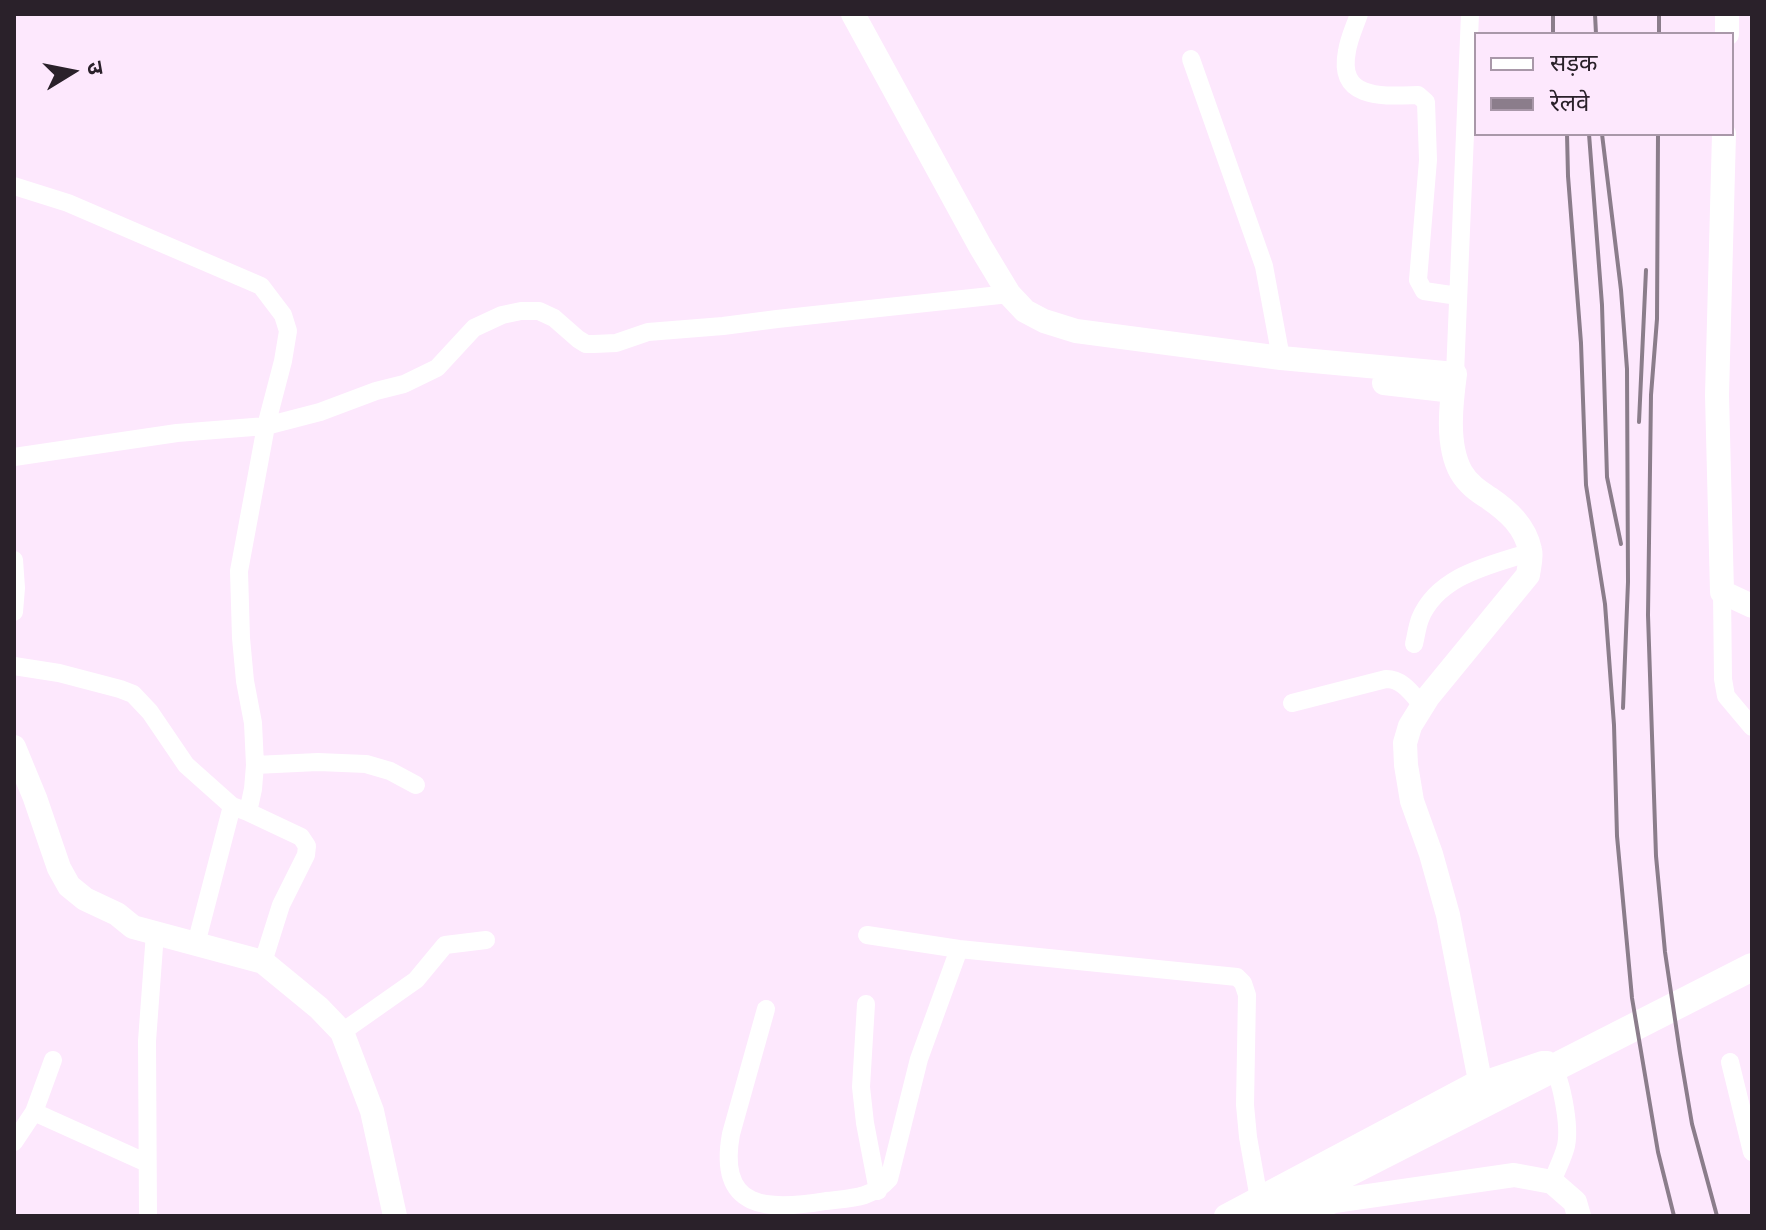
<!DOCTYPE html>
<html>
<head>
<meta charset="utf-8">
<style>
	body { margin:0 }
	#map { position:relative; width:1766px; height:1230px; overflow:hidden; background:#fde8fd; font-family:Raleway,"Noto Sans Devanagari",sans-serif }
	canvas { display:block }
	.frame { position:absolute; inset:0; border:16px solid #2a212a; pointer-events:none }
	.legend { position:absolute; left:1474px; top:32px; width:260px; height:104px; box-sizing:border-box; background:#fde8fd; border:2px solid #a998a9; margin:0; padding:10px 14px; list-style:none; font-size:24px; color:#2a212a }
	.legend li { display:flex; align-items:center; gap:16px; height:40px }
	.legend b { width:40px; border:2px solid #a998a9 }
	.north { position:absolute; left:32px; top:32px; width:80px; height:80px; -webkit-text-stroke:6px #fde8fd; paint-order:stroke; rotate:80deg; font-size:22px; font-weight:700; line-height:32px; text-align:center; color:#2a212a }
	.north::after { content:''; display:block; margin:auto; width:28px; height:36px; background:#2a212a; clip-path:polygon(50% 0,100% 100%,50% 72%,0 100%) }
</style>
</head>
<body>
<div id="map">
<canvas width="1766" height="1230"></canvas>
<div class="frame"></div>
<ul class="legend">
<li><b style="height:10px;background:#fff"></b>सड़क</li>
<li><b style="height:10px;background:#8b7d8b"></b>रेलवे</li>
</ul>
<div class="north">उ</div>
</div>
<script>
const context = document.querySelector('canvas').getContext('2d');
context.lineJoin = 'round';
function stroke(path, color, width, dash) {
  context.strokeStyle = color;
  context.lineWidth = width;
  context.lineCap = dash ? 'butt' : 'round';
  context.setLineDash(dash || []);
  context.stroke(path);
}
stroke(new Path2D(`
	M1359,14C1355,26 1349,38 1347,51C1337,101 1385,96 1418,95L1426,102L1428,160L1418,280L1424,291L1458,296
	M1191,59L1264,266L1281,358
	M14,186L68,203L261,286L283,315L288,331L283,361L266,426L239,571L241,638L245,681L253,723L255,765L253,789L248,812L301,837L307,846L306,855L281,905L263,962
	M1455,374L1470,14
	M14,457L177,433L266,426L320,412L376,391L404,384L437,368L474,328L502,315L521,311H539L554,318L578,339L586,344H594L616,343L648,332L723,326L777,319L1009,294
	M14,560L16,588L14,612
	M1722,592L1723,679L1726,696L1752,727
	M1414,644C1416,636 1417,627 1420,619C1438,575 1491,565 1531,552
	M14,666L59,673L120,689L133,694L150,712L186,765L232,806L248,812
	M1292,703L1386,679C1403,679 1412,694 1423,706
	M255,765L318,762L366,764L390,771L416,785
	M867,935L959,949L1237,977L1243,983L1247,995L1245,1105L1248,1137L1259,1199
	M196,944L232,806
	M866,1004L861,1087L865,1123L878,1191
	M766,1009L731,1134C717,1210 767,1211 826,1201C850,1198 871,1199 889,1179L919,1059L959,949
	M342,1032L416,980L445,945L486,940
	M1730,1062L1752,1152
	M1480,1081L1542,1060H1548C1562,1074 1570,1127 1566,1146C1563,1158 1556,1171 1552,1182
	M34,1112L147,1163
	M14,1142L34,1112L53,1060
	M148,1216L147,1041L155,933`), '#fff', 18);
stroke(new Path2D(`
	M853,14L980,246L1009,294L1025,311L1044,321L1076,331L1281,358L1455,374C1451,404 1446,445 1461,472C1468,484 1478,491 1489,498C1508,511 1525,526 1530,550C1532,557 1529,567 1528,575L1428,697L1410,726L1405,743L1406,765L1412,801L1431,854L1448,915L1480,1081L1226,1216
	M1727,34V14
	M1724,134L1717,395L1722,592L1752,606
	M1384,383L1453,391
	M14,747L35,798L59,868L69,886L85,899L117,914L133,927L263,962L319,1008L342,1032L372,1111L395,1216
	M1298,1216L1334,1201L1514,1175L1552,1182L1575,1202L1579,1216`), '#fff', 24);
stroke(new Path2D(`
	M1263,1216L1752,967`), '#fff', 28);
stroke(new Path2D(`
	M1553,14V34
	M1595,14L1596,34
	M1659,34V14
	M1567,134L1568,176L1581,343L1586,485L1605,604L1614,725L1617,836L1632,998L1658,1152L1674,1216
	M1589,134L1602,305L1607,477L1621,544
	M1602,134L1621,290L1627,369L1628,582L1623,708
	M1658,134L1657,319L1651,395L1648,615L1656,856L1665,952L1680,1053L1692,1124L1717,1216
	M1639,422L1646,270`), '#8b7d8b', 4);
</script>
</body>
</html>
